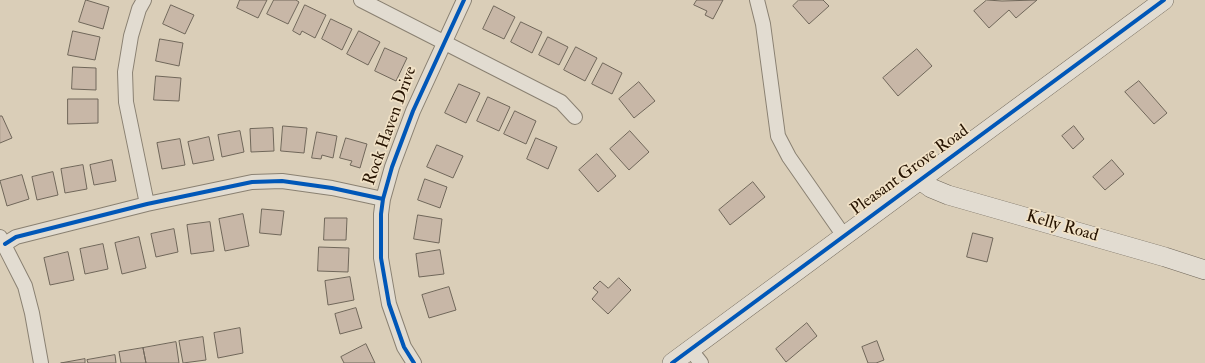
<!DOCTYPE html>
<html>
<head>
<meta charset="utf-8">
<style>
	body { margin:0 }
	canvas { display:block; background:#daceb8 }
</style>
</head>
<body>
<canvas width="1205" height="363"></canvas>
<script>
const context = document.querySelector('canvas').getContext('2d');
context.lineJoin = 'round';
function paint(path, color) {
  context.fillStyle = color;
  context.fill(path, 'evenodd');
}
function stroke(path, color, width, dash) {
  context.strokeStyle = color;
  context.lineWidth = width;
  context.lineCap = dash ? 'butt' : 'round';
  context.setLineDash(dash || []);
  context.stroke(path);
}
function drawText(font, color, halo, rows, align = 'center') {
  context.font = font + ' "IM FELL Double Pica",serif';
  context.lineWidth = 3.5;
  context.setLineDash([]);
  context.textBaseline = 'middle';
  context.strokeStyle = halo;
  context.fillStyle = color;
  for (const [text, x, y, turn = 0] of rows) {
    context.save();
    context.translate(x, y);
    context.rotate((+turn || 0) * Math.PI / 180);
    context.textAlign = isNaN(turn) ? turn : align;
    if (halo) context.strokeText(text, 0, 0);
    context.fillText(text, 0, 0);
    context.restore();
  }
}
const building = new Path2D(`
	M86,0L109,7L103,29L79,22Z
	M240,0H267L258,18L237,8Z
	M274,0H296L299,2L288,24L267,14Z
	M697,0H723L713,19L705,15L707,11L694,5Z
	M799,0H823L829,6L809,24L793,6Z
	M987,0L1002,1L1037,0L1016,18L1009,10L989,28L974,11Z
	M171,5L194,15L185,34L163,24Z
	M305,5L326,15L315,38L302,31L300,35L293,31Z
	M494,6L515,17L504,39L483,29Z
	M331,19L352,29L342,50L322,39Z
	M521,22L542,32L532,53L511,42Z
	M73,31L100,37L95,60L68,55Z
	M359,31L380,42L368,65L347,54Z
	M548,37L568,47L559,65L539,55Z
	M160,39L183,43L179,66L156,61Z
	M576,47L597,58L585,81L564,70Z
	M385,48L407,58L396,81L375,71Z
	M917,49L932,66L898,96L883,78Z
	M603,63L622,73L612,94L592,84Z
	M73,67L96,68V90L72,89Z
	M156,76L181,78L179,101L154,100Z
	M1139,81L1167,113L1154,124L1125,92Z
	M639,82L655,101L634,118L619,99Z
	M459,84L480,93L466,123L445,113Z
	M488,97L510,107L499,131L477,121Z
	M68,99H98V123L68,124Z
	M515,111L536,121L526,144L504,134Z
	M0,116H2L12,138L0,143Z
	M283,126L307,128L304,153L281,151Z
	M1074,126L1084,139L1073,149L1062,136Z
	M273,128L274,151L251,152L250,129Z
	M240,131L244,152L222,157L218,135Z
	M630,131L649,152L629,170L610,149Z
	M317,132L337,136L333,158L322,155L321,159L312,158Z
	M209,137L214,160L193,164L188,142Z
	M346,138L367,144L360,168L350,165L352,161L340,158Z
	M536,138L557,147L548,169L527,159Z
	M180,139L185,165L162,169L157,143Z
	M437,145L463,156L453,178L427,167Z
	M597,154L616,176L598,192L579,170Z
	M112,160L116,181L94,185L90,165Z
	M1112,160L1124,174L1105,190L1093,177Z
	M83,165L87,189L65,193L61,169Z
	M53,172L58,195L37,200L32,177Z
	M22,175L29,199L7,206L0,181Z
	M425,179L447,187L440,208L418,200Z
	M753,182L765,197L730,225L719,210Z
	M262,209L284,211L281,235L260,233Z
	M243,214L249,246L225,251L219,219Z
	M418,215L442,219L439,243L414,239Z
	M325,218H347L346,240H324Z
	M210,222L214,251L191,254L187,225Z
	M174,229L178,252L156,257L151,234Z
	M973,233L993,238L987,262L967,257Z
	M139,237L146,268L122,274L115,243Z
	M103,244L108,269L85,274L80,249Z
	M319,247L349,248L348,272L318,271Z
	M440,250L444,274L419,277L416,254Z
	M68,252L74,280L50,285L44,258Z
	M350,277L354,300L328,305L325,281Z
	M619,278L631,290L608,314L592,299L598,292L593,288L600,281L608,288Z
	M449,287L456,310L429,318L422,295Z
	M356,308L362,328L340,334L335,314Z
	M807,323L817,336L786,362L776,349Z
	M240,328L243,353L218,358L214,333Z
	M203,337L206,360L183,363L179,341Z
	M877,341L884,360L876,363H868L862,347Z
	M176,342L179,363H146L143,348Z
	M366,344L375,363H344L341,357Z
	M143,348L146,363H121L119,352Z
	M115,355L116,363H88L87,360Z
	M85,359V363H61Z`);
paint(building, '#c8b7a7');
stroke(building, '#70675a', 1);
const street = new Path2D(`
	M144,0L139,9L131,36L125,72L126,102L147,204
	M361,0L561,102L575,117
	M757,0L763,24L778,136L789,157L844,236
	M0,237L25,286L32,313L41,363
	M5,244L16,237L147,204L252,182L282,181L332,188L383,199
	M690,349L701,363
	M414,363L404,347L389,304L381,258V214L383,199L392,167L413,111L464,0`);
const secondary = new Path2D(`
	M920,180L931,188L948,195L1165,257L1205,270
	M672,363L1164,0`);
stroke(street, '#8a8172', 16);
stroke(secondary, '#70675a', 20);
stroke(street, '#e2dcd1', 14);
stroke(secondary, '#e2dcd1', 19);
stroke(new Path2D(`
	M5,244L16,237L147,204L252,182L282,181L332,188L383,199
	M414,363L404,347L389,304L381,258V214L383,199L392,167L413,111L464,0
	M672,363L1164,0`), '#0057b8', 4);
drawText('17px', '#261301', '#f1e2c7', [
	["Rock Haven Drive",391,126,-70],
	["Pleasant Grove Road",910,171,-36],
	["Kelly Road",1062,227,16]
]);
</script>
</body>
</html>
